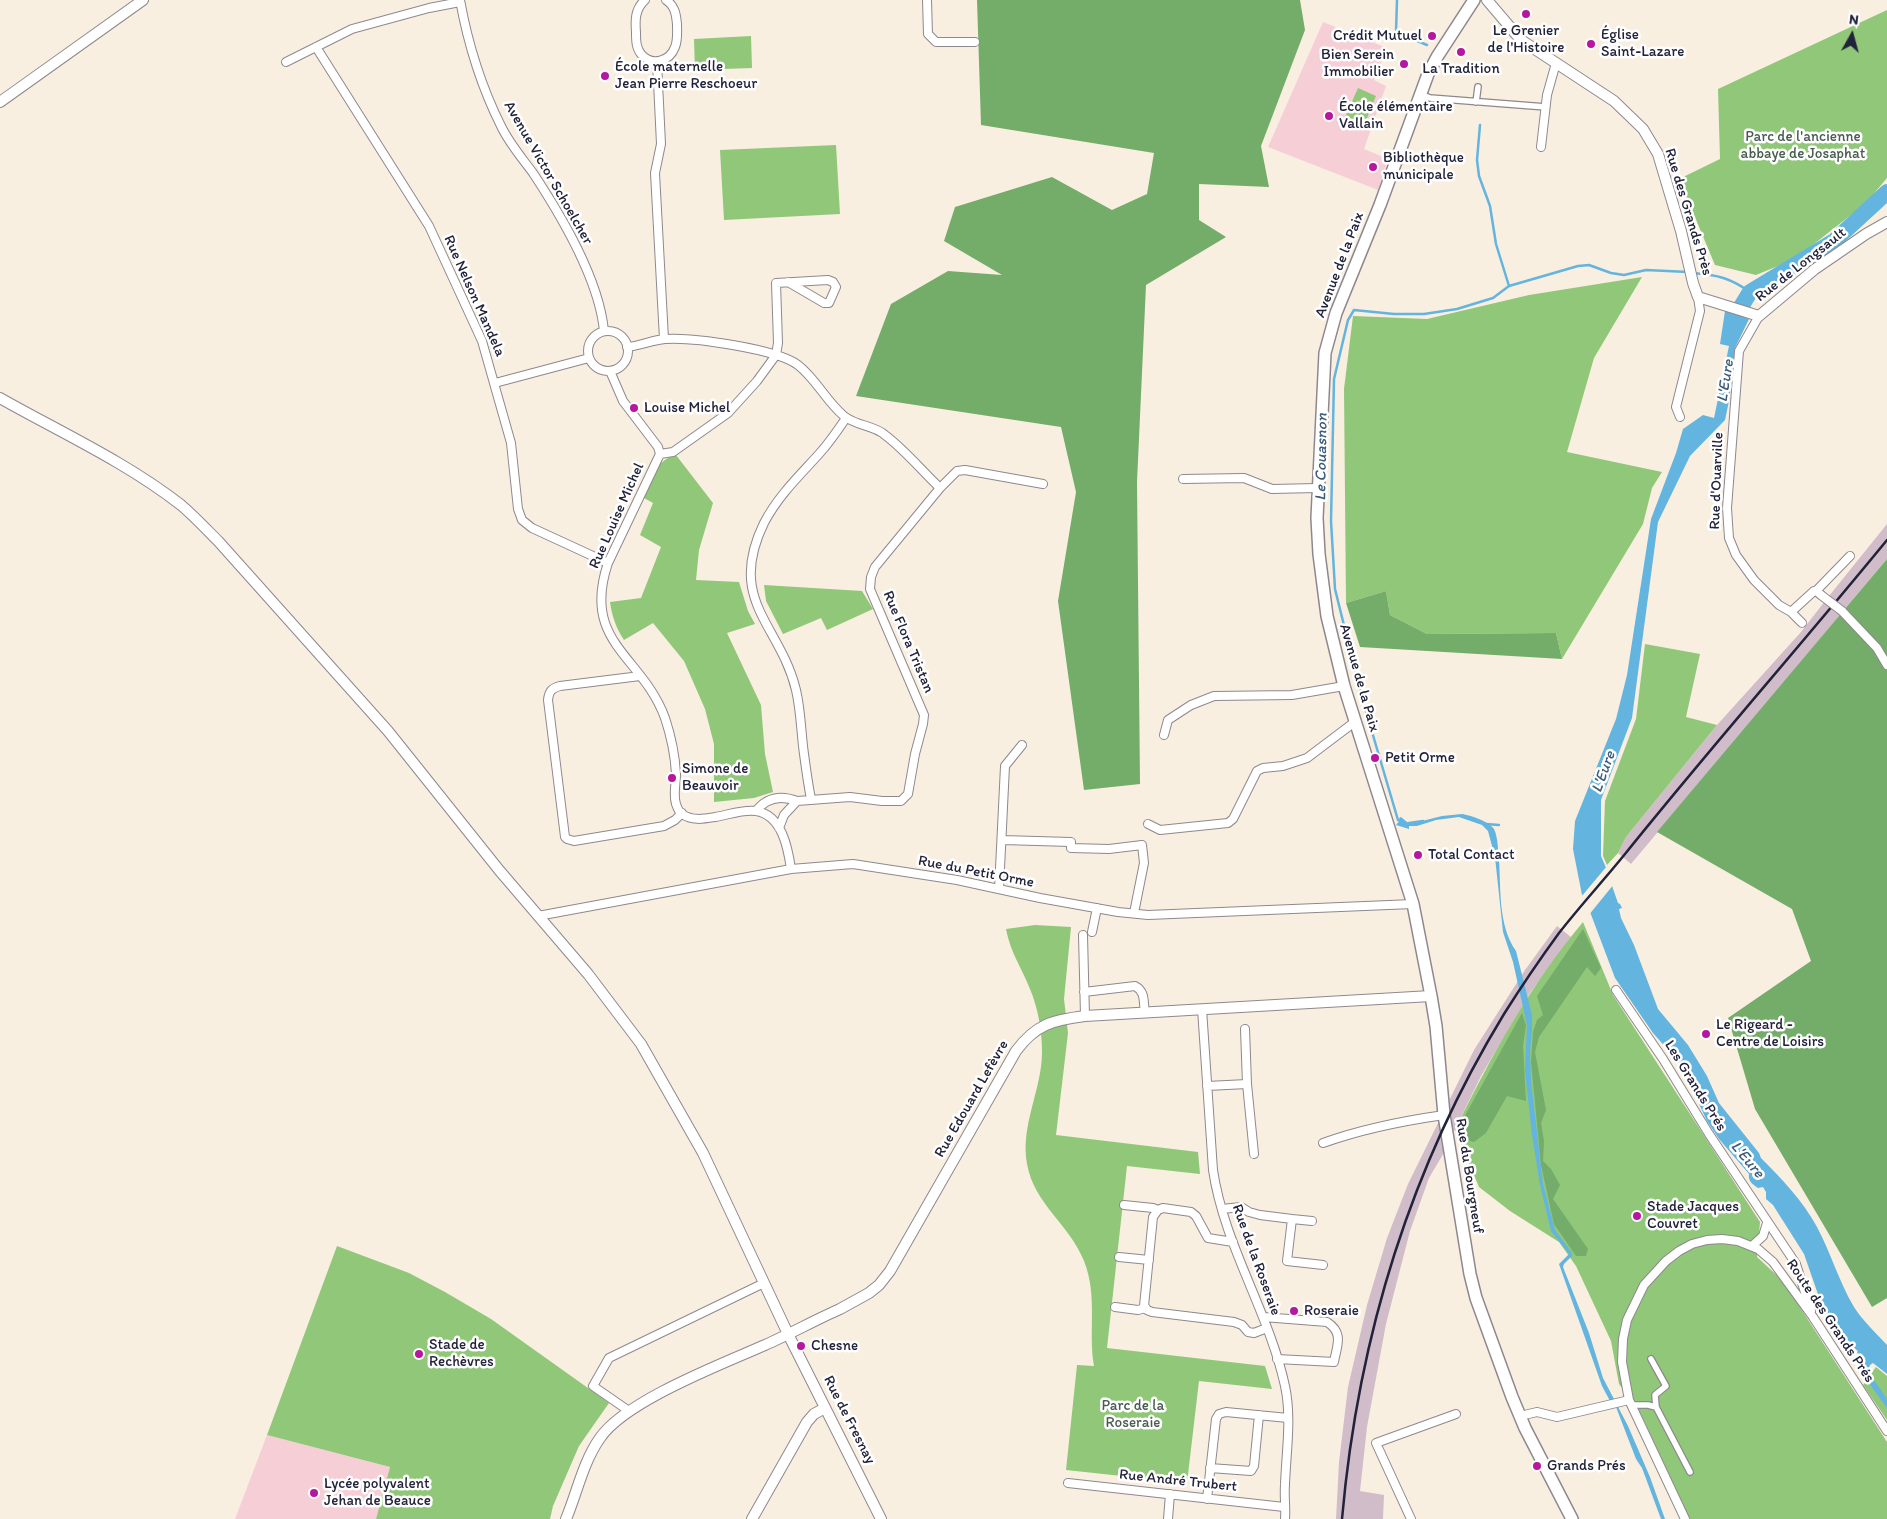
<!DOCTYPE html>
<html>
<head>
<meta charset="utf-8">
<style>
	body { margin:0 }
	#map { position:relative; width:1887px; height:1519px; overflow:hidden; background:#f9efe1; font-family:Itim,sans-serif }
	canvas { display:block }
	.north { position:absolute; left:1827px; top:10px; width:50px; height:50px; -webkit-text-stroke:4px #fff; paint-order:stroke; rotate:7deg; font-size:14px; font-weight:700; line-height:20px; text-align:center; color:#22223b }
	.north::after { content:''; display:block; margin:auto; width:18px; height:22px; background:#22223b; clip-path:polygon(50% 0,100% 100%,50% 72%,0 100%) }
</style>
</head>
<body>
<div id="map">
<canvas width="1887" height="1519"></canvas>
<div class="north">N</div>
</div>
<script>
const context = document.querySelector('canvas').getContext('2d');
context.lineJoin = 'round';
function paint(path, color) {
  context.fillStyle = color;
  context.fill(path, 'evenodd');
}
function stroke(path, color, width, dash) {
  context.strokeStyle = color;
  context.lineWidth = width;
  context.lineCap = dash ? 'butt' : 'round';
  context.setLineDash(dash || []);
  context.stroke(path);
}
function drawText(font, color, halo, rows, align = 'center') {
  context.font = font + ' Itim,sans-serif';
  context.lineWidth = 5;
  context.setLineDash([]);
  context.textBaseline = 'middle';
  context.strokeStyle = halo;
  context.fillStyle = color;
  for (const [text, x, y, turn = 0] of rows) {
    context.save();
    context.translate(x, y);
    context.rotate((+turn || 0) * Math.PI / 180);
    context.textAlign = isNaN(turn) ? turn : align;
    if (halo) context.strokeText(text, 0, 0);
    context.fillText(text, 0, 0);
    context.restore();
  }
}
paint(new Path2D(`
	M1323,22L1387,48L1374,80L1386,86L1364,149L1388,159L1378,190L1268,147Z
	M267,1435L390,1467L376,1519H235Z`), '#f6cfd6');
paint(new Path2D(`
	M1887,524V559L1845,609L1829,596Z
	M1825,601L1841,614L1631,864L1618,853L1626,837L1717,725L1801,632Z
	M1557,926L1571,937L1530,993L1481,1076L1442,1156L1429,1178L1410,1231L1386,1324L1367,1427L1360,1491L1384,1495L1383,1519H1336L1339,1462L1348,1387L1367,1305L1387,1238L1408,1184L1474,1050L1525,970Z`), '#d1bdc9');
paint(new Path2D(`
	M1887,10V178L1866,203L1795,259L1756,275L1715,265L1679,179L1720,159L1718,89Z
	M751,36L752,68L695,70L694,39Z
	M1358,88L1376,96L1363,128L1344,120Z
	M836,145L840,214L724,220L720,150Z
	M1642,277L1594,358L1567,452L1662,472L1652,488L1643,524L1562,659L1556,633L1427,634L1390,615L1386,591L1346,603L1344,389L1353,316L1427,319L1529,295Z
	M676,455L713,503L699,550L696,580L739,582L748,611L755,624L727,633L761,705L765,754L773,792L754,798L714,802V744L705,709L684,661L653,623L624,640C616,628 612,616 610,602L641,598L661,547L640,535L653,503L644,498C652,479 655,460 676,455Z
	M764,585L862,591L873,609L827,630L821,618L783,634L766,601Z
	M1645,644L1700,654L1686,717L1717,725L1626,837L1618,853L1607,865L1603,856L1605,801L1636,719Z
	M1583,922L1613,995L1760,1222L1757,1257L1783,1281L1887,1442V1519H1690L1640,1412L1619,1384L1611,1341L1576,1266L1559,1242L1510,1211L1479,1187L1455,1130C1491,1056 1530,985 1583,922Z
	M1035,925L1071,927L1064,999L1068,1033L1056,1135L1198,1152L1200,1174L1127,1166L1107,1348L1265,1366L1272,1389L1199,1381L1187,1483L1066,1470L1077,1365L1094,1366C1088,1331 1098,1296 1084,1261C1070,1225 1034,1204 1027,1164C1020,1125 1042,1090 1042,1052C1042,1031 1038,1008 1030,989C1021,966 1011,954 1006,929Z
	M337,1246L409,1273L445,1292L491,1319L609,1403L579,1446L553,1506L550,1519H376L390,1467L267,1435Z
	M1876,1367L1887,1376V1420L1863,1385Z`), '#91c779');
paint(new Path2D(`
	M977,0H1300L1305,30L1261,146L1269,187L1199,184V220L1226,237L1146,285L1137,482L1140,784L1084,790L1058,601L1076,492L1061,427L856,396L891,304L948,271L1002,275L944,241L955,207L1052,177L1112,210L1147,194L1154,153L981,125Z
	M1887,559V1298L1872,1307L1755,1109L1728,1018L1811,961L1792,909L1657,832Z
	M1386,591L1390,615L1427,634L1556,633L1562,659L1360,647L1346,603Z
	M1583,929L1601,968L1595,976L1587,967L1539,1037L1535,1052L1546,1110L1541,1123L1544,1141L1543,1161L1551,1169L1560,1185L1553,1199L1588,1249L1586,1256H1576L1554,1224L1541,1165L1531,1062L1533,1032L1537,1020L1543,1015L1537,996Z
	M1522,1013L1526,1025L1523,1046L1526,1101L1507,1096L1486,1133L1474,1142L1467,1140L1462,1121Z`), '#74ac69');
paint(new Path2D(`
	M1725,311L1749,319L1735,348L1729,401L1725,420L1690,456L1658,522L1632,718L1601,800V856L1607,870L1601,877L1605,890L1611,883L1618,903L1620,904L1622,908L1619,909L1621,918L1634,945L1658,1009L1688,1045L1707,1076L1719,1103L1759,1153L1761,1158C1782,1179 1803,1201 1817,1227C1831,1253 1839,1282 1854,1307C1863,1321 1876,1333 1887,1345V1374L1873,1363L1870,1365L1868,1371L1887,1399V1408L1863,1375L1862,1369L1865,1362L1857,1352L1858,1351L1844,1340L1831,1323L1820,1300L1804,1254L1773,1205L1766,1199V1192L1763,1187L1758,1188C1752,1184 1748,1181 1749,1174L1719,1139L1707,1121L1684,1072L1676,1059L1653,1033L1615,978L1584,896L1582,895L1573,849L1575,821L1616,719L1627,675L1651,519L1676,453L1683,429L1703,415L1714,418L1729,346L1720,344Z
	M1462,814C1470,815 1490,822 1494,829C1498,837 1498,851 1499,860C1501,889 1498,925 1516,951L1532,1015V1029L1530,1052L1531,1081L1543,1184L1555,1230L1572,1253V1256L1564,1264L1563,1267L1589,1333L1603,1378L1628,1426L1650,1477L1665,1519H1661L1642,1468L1636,1459L1616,1407L1610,1401L1602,1386L1559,1264L1569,1254L1551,1231L1540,1185L1532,1135L1525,1071L1527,1025L1513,962L1503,932L1495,857L1488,831L1482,825L1459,817L1436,820L1417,826H1409V829L1396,825L1400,820L1399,818L1401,817L1407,822L1414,823L1442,816Z`), '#63b4de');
paint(new Path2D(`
	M1607,866L1609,871L1603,878L1606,885L1611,881L1614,884L1588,916L1581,897Z`), '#f9efe1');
stroke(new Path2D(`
	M1397,0L1396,32L1427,45
	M1480,125L1477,160L1479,176L1490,206L1496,244L1509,286
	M1693,273C1718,275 1730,278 1750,292
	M1401,821L1398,820L1362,698L1335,589L1331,521L1334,379L1348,320L1354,310L1394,314H1424L1457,309L1493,298L1509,286L1578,266L1589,265L1611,273L1624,275L1646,270L1688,272
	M1409,823L1423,821
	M1486,824L1499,825`), '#63b4de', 2.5);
stroke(new Path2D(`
	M1735,324L1736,315L1750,292L1834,241L1887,192`), '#63b4de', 16);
const pedestrian = new Path2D(`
	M1420,94L1430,98L1546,107
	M1476,102L1478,87
	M1631,1405H1648L1656,1407L1655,1395L1666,1386L1651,1359
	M1656,1407L1690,1472`);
const minor = new Path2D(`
	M460,0C468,44 481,86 501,126C509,143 522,158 533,173C562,217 599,279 604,331
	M645,0C635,9 635,20 636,32C636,40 636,48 641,54C652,67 670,61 675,47C678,40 677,31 677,24C676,14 675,6 666,0
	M927,0L928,34L936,42H975
	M316,47L429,226L482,341L511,443L518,509L522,520L532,528L608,563
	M286,62L352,29L429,8L460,2
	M657,62L661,144L655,173L664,339
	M1541,147L1547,95L1556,63
	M1759,316L1739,351L1727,508L1729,538L1736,555L1754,580L1779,605L1791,612L1814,591H1816L1821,595
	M588 351a20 20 0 1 1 40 0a20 20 0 1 1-40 0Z
	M627,347C640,346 652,340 665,339C693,337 777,349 798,365C817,380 826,401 844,416C856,426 874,425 885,435C905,450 922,471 940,488
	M610,371L623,401L658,447L660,454
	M495,383L589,358
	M1680,417L1676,407L1700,311L1698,297
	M660,454L608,563C581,643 642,655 665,718C671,736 675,755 676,774C676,784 673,795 676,804C677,807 679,812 682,814C692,821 703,819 715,817C728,815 743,809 756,811C782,815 788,848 791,869
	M660,454L673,452L728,413L757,381L776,355L778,343L776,283L828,280L833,282L836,287L829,303H824L788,282
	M1183,479L1244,478L1272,489L1317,488
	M1816,591L1850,556
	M1842,611L1877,648L1887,665
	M1791,612L1802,623
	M640,676L560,686C552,688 549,691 548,700L565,837L567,839L574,841L664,826L675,820L682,813
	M1164,735L1168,720L1191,705L1214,696L1292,695L1344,686
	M811,799C808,784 806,769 804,754C801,733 801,711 796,690C780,624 726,601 764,523C778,496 799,476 819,454C829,443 838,430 846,418
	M756,811C767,797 781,795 797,801
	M1148,824L1160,830L1228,823L1233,819L1257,771L1263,768L1283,766L1307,758L1356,721
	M779,828L784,815L797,801L850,797L882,801H901L908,794L915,754L923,724L924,715L870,589L871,577L875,567L940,488L957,471L965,470L1043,484
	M1002,840L1071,842V848L1109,849L1142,845L1144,863L1134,913
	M999,889L1005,766L1022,745
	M538,916L791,869L853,864L957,880L1040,898L1118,912L1148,915L1413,904
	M1092,932L1097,908
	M1083,935L1085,1016
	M1616,990L1663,1059L1709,1134L1796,1264L1811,1311
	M1084,992L1135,986C1146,992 1143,1002 1145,1013
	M1202,1009L1213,1170C1224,1245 1269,1312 1285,1386C1292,1418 1286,1453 1285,1485C1284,1496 1286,1508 1285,1519
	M1247,1084L1254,1154
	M1207,1086L1247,1084L1245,1029
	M1323,1143C1362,1129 1402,1121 1444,1115
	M1124,1205L1153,1208L1158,1210
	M1222,1209L1241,1207L1249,1212L1260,1215L1292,1219L1287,1261L1323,1265
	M1292,1219L1312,1221
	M1233,1242L1208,1238L1196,1216L1191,1212L1163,1208L1158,1210L1153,1217L1144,1306L1147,1310L1152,1312L1234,1322L1242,1325L1248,1332L1254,1333L1267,1328
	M1752,1246L1763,1236L1767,1223
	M1119,1257L1149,1260
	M1115,1307L1138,1310L1146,1308
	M1263,1317L1327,1322C1344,1333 1337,1345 1334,1362L1277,1359
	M629,1411L593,1386L609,1358L764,1283
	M1520,1416L1537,1412L1557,1417L1629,1400
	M1210,1468L1251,1471L1254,1466L1259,1415
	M1068,1483L1284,1507
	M1207,1499L1216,1419L1219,1414L1226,1412L1288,1418
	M1168,1519L1170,1494
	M1411,1519L1376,1443L1456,1414
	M1685,1519L1629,1400L1622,1362L1623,1339L1627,1320L1644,1285L1666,1261L1679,1251L1692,1244L1707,1240L1722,1239L1738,1241L1758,1249L1773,1262L1813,1317L1887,1431`);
const tertiary = new Path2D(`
	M1487,0L1521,40L1614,101L1643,129L1658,154L1681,231L1693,283L1698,297L1759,316L1815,269L1866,234L1887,222
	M0,102L143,0
	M0,398C60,432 126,462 181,505C194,516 207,530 219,542L388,731L499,870L588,974L641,1044L703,1153L788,1334L881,1519
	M566,1519C577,1493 583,1462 600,1438C625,1401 722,1364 765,1345C790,1334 815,1320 840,1309L869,1293L879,1285L890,1271L1016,1051C1036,1024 1053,1020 1085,1016L1431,996
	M752,1519L807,1422L814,1414L825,1408`);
const secondary = new Path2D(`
	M1474,0L1437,57L1428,74L1380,205L1336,313L1325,353L1317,518L1319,554L1327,616L1344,686L1413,904L1431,996L1436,1026L1444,1115L1470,1274L1476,1298L1512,1397L1525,1428L1572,1519`);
stroke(pedestrian, '#8e888e', 8);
stroke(minor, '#8e888e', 10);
stroke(tertiary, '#8e888e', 12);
stroke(secondary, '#8e888e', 14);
stroke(pedestrian, '#fff', 5.5);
stroke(minor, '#fff', 8);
stroke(tertiary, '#fff', 10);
stroke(secondary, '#fff', 11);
stroke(new Path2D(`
	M1342,1519C1358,1337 1409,1170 1504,1014C1521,987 1540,959 1559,933C1580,906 1604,880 1625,854C1711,747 1801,645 1887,540`), '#22223b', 2.5);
const minorBridge = new Path2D(`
	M1821,595L1842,611`);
stroke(minorBridge, '#8e888e', 10, []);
stroke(minorBridge, '#fff', 8);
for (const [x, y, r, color] of [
	[1526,14,5,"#b5179e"],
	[1432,36,5,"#b5179e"],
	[1591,44,5,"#b5179e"],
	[1461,52,5,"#b5179e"],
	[1404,64,5,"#b5179e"],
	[605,76,5,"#b5179e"],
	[1329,116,5,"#b5179e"],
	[1373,167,5,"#b5179e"],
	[634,408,5,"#b5179e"],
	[1375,758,5,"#b5179e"],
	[672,778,5,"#b5179e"],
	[1418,855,5,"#b5179e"],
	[1706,1034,5,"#b5179e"],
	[1637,1216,5,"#b5179e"],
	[1294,1311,5,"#b5179e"],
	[801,1346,5,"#b5179e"],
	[419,1354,5,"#b5179e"],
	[1537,1466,5,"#b5179e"],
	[314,1493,5,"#b5179e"]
]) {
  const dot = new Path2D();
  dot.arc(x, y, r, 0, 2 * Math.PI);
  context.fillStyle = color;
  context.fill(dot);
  stroke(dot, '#fff', 2);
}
drawText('15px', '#22223b', '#fff', [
	["Le Grenier",1526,31,"center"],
	["de l'Histoire",1526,48,"center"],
	["Église",1601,35],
	["Saint-Lazare",1601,52],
	["Crédit Mutuel",1422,36,"right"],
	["Bien Serein",1394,55,"right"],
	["Immobilier",1394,72,"right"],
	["École maternelle",615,67],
	["Jean Pierre Reschoeur",615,84],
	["La Tradition",1461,69,"center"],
	["École élémentaire",1339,107],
	["Vallain",1339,124],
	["Bibliothèque",1383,158],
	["municipale",1383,175],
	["Louise Michel",644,408],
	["Petit Orme",1385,758],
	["Simone de",682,769],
	["Beauvoir",682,786],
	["Total Contact",1428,855],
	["Le Rigeard -",1716,1025],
	["Centre de Loisirs",1716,1042],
	["Stade Jacques",1647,1207],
	["Couvret",1647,1224],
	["Roseraie",1304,1311],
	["Stade de",429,1345],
	["Rechèvres",429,1362],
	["Chesne",811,1346],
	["Grands Prés",1547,1466],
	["Lycée polyvalent",324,1484],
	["Jehan de Beauce",324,1501]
], 'left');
drawText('15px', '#495c51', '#fff', [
	["Parc de l'ancienne",1803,137],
	["abbaye de Josaphat",1803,154],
	["Parc de la",1133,1406],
	["Roseraie",1133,1423]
]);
drawText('15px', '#22223b', '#fff', [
	["Avenue Victor Schoelcher",548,173,60],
	["Rue des Grands Près",1688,212,73],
	["Avenue de la Paix",1340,265,-69],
	["Rue de Longsault",1801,265,-38],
	["Rue Nelson Mandela",474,296,66],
	["Rue d'Ouarville",1717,481,-88],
	["Rue Louise Michel",617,516,-66],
	["Rue Flora Tristan",908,642,67],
	["Avenue de la Paix",1359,678,74],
	["Rue du Petit Orme",976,872,11],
	["Les Grands Prés",1695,1086,58],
	["Rue Edouard Lefèvre",972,1099,-60],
	["Rue du Bourgneuf",1469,1176,81],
	["Rue de la Roseraie",1256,1260,70],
	["Route des Grands Prés",1830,1321,56],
	["Rue de Fresnay",849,1420,63],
	["Rue André Trubert",1178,1481,6]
]);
drawText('italic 16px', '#3c5c7c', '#fff', [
	["L'Eure",1726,381,-81],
	["Le Couasnon",1322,457,-89],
	["L'Eure",1604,772,-70],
	["L'Eure",1747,1160,50]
]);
</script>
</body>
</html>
